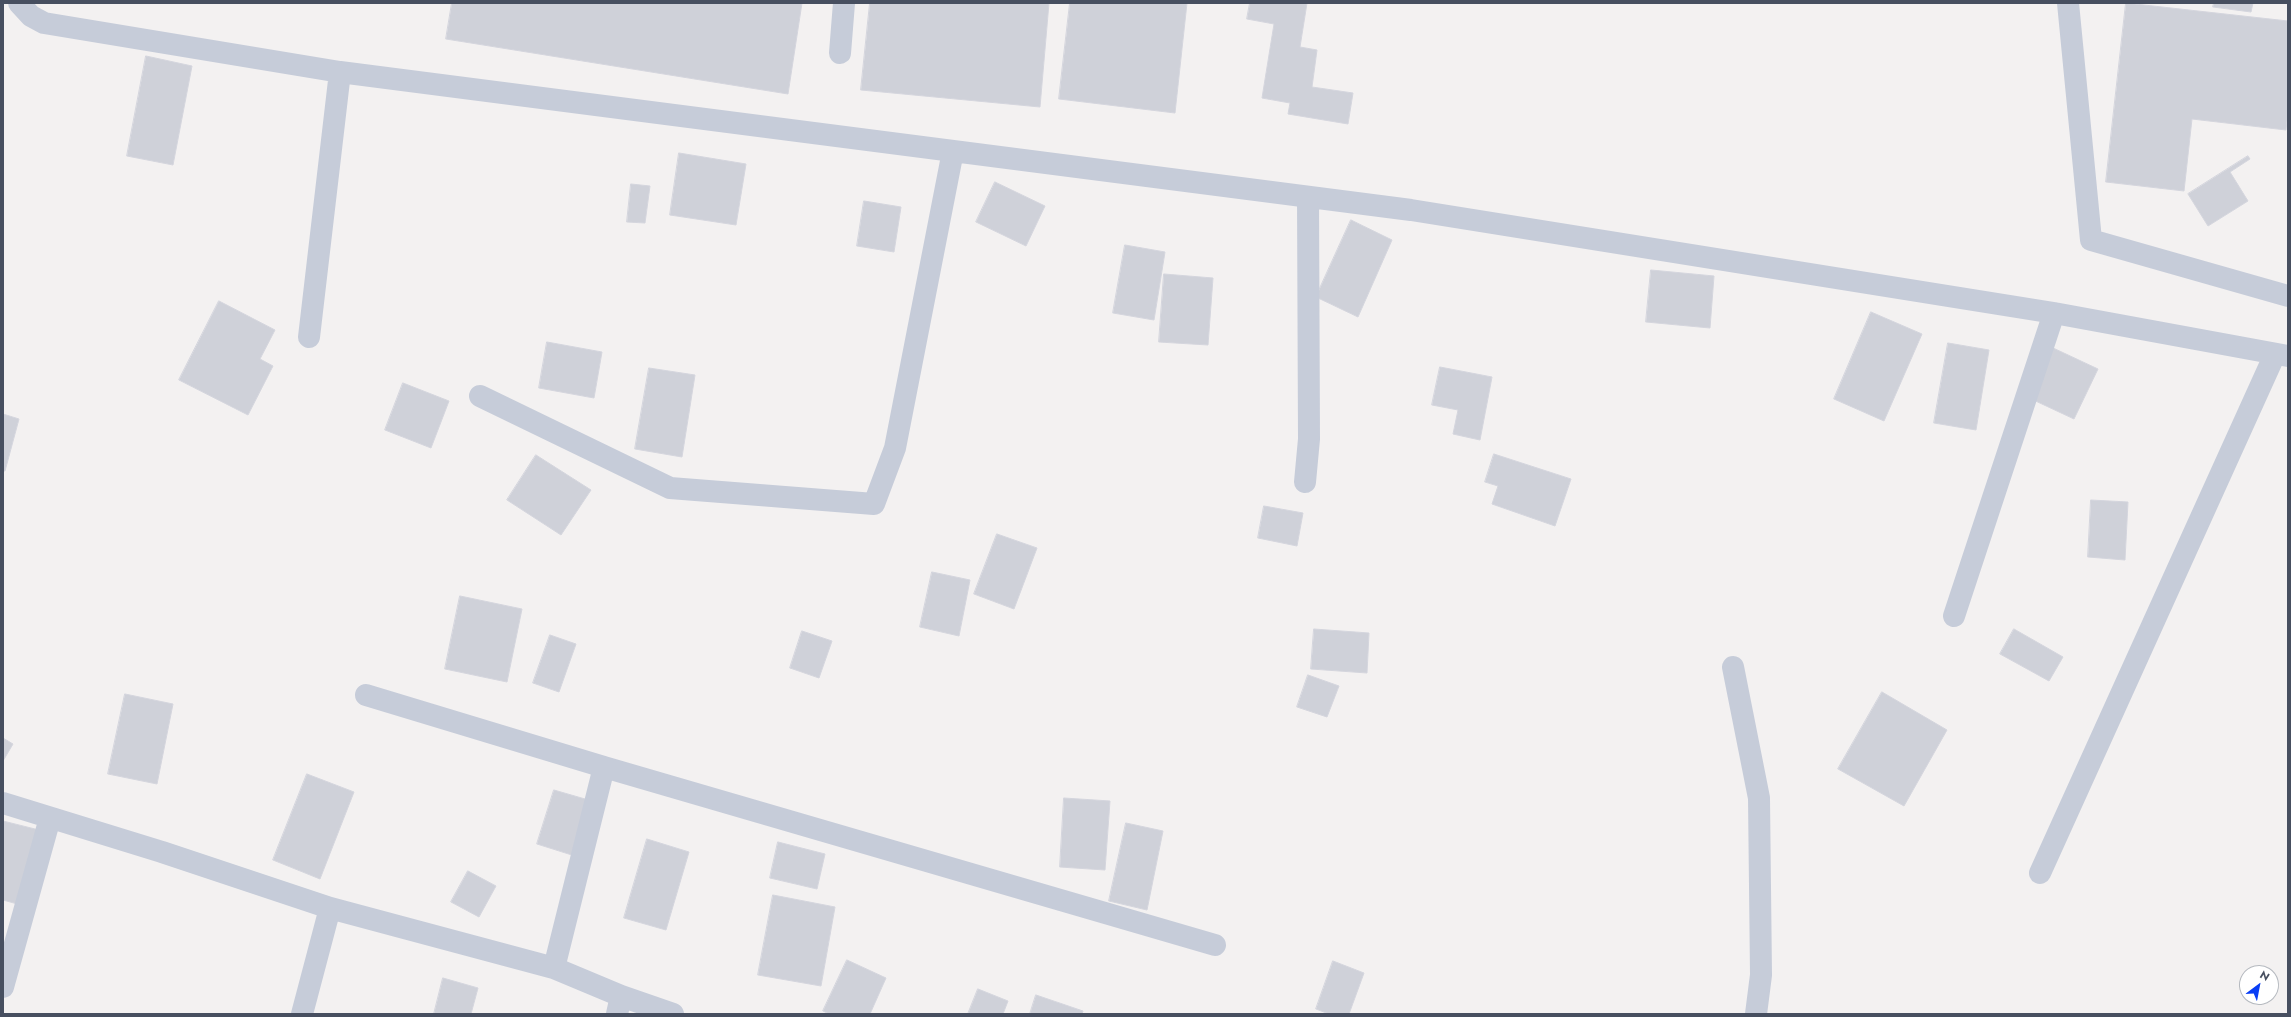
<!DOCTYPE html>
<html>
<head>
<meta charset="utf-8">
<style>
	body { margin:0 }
	#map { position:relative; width:2291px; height:1017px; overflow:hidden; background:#f3f1f1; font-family:Jost,sans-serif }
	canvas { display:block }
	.frame { position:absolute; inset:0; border:4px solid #474f60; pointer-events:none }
	.north { position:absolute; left:2239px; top:965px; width:40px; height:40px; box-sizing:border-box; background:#fff; border:1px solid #b5b9bf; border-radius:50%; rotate:32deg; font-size:11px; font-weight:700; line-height:16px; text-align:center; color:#474f60 }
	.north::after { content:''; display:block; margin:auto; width:14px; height:18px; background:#093df5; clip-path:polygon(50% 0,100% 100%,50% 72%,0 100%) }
</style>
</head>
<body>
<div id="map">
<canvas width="2291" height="1017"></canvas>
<div class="frame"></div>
<div class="north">N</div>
</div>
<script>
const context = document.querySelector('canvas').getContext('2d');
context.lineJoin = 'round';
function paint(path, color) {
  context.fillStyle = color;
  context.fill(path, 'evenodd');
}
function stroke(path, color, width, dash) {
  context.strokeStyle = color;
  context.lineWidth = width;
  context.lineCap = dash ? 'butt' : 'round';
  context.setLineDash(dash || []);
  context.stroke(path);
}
const building = new Path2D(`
	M452,3H802L788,94L446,39Z
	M870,3H1049L1040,107L861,90Z
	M1070,3H1187L1175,113L1059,99Z
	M1250,3H1307L1300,47L1317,50L1312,87L1353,93L1348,124L1288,114L1290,103L1262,98L1274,24L1247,19Z
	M2126,3L2288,21V111L2286,130L2192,119L2184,191L2106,182Z
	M2214,3H2253L2251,12L2213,7Z
	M146,56L192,66L173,165L127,156Z
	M679,153L746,164L736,225L670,215Z
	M2248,156L2250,159L2230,172L2248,201L2208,226L2188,194Z
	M995,182L1045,206L1026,246L976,222Z
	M631,184L650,186L645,223L627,222Z
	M864,201L901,207L894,252L857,246Z
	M1351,220L1392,240L1358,317L1316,297Z
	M1125,245L1165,252L1154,320L1113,313Z
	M1651,270L1714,276L1710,328L1646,322Z
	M1164,274L1213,278L1208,345L1159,342Z
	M219,301L275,330L260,359L273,366L248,415L179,380Z
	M1871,312L1922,334L1884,421L1834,399Z
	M547,342L602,352L594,398L539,388Z
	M1948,343L1989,350L1976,430L1934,423Z
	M2051,347L2098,369L2074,419L2027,397Z
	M1440,367L1492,377L1480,440L1453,434L1458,410L1432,405Z
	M649,368L695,375L682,457L635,449Z
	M403,383L449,401L431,448L385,430Z
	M3,414L19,419L5,471H3Z
	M1494,454L1571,479L1555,526L1492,504L1498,486L1485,482Z
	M536,455L591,490L561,535L507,500Z
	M2091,500L2128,502L2125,560L2088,557Z
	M1264,506L1303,513L1297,546L1258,538Z
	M997,534L1037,548L1014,609L974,594Z
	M932,572L970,580L959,636L920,627Z
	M460,596L522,609L507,682L445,669Z
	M1314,629L1369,633L1367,673L1311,669Z
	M2014,629L2063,657L2049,681L2000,654Z
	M802,631L832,641L819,678L790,668Z
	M550,635L576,644L559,692L533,683Z
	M1308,675L1339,686L1327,717L1297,707Z
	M1882,692L1947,730L1904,806L1838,769Z
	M125,694L173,704L157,784L108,774Z
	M3,738L13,744L3,761Z
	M307,774L354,792L320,879L273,860Z
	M554,790L592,801L575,856L537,844Z
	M1064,798L1110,801L1105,870L1060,867Z
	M3,821L39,830L21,905L3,900Z
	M1126,823L1163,831L1147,910L1109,901Z
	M647,839L689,852L666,930L624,918Z
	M778,842L825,854L817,889L770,878Z
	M468,871L496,886L479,917L451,902Z
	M773,895L835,907L821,986L758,975Z
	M847,960L886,978L870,1014H829L823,1011Z
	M1333,961L1364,973L1349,1014H1329L1316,1009Z
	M443,978L478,988L471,1014H434Z
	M978,989L1008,1001L1003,1014H968Z
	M1036,995L1083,1011L1082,1014H1030Z`);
paint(building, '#cfd1d9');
stroke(building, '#d4d5dd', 1);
stroke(new Path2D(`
	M19,3L31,16L44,23L340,72L1411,210L2054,313L2288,356
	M2068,3L2091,240L2288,296
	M840,53L844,3
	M309,337L340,72
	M480,396L670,488L874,504L895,448L953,151
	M1305,482L1309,439L1308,197
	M1954,616L2054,313
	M1733,667L1759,798L1761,975L1756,1014
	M366,695L604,767
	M3,803L162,852L330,908L554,968L621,996L673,1014
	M2040,873L2275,354
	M554,968L604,767L1215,945
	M3,987L50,818
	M302,1014L330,908
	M617,1014L621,996`), '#c6ccd9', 22);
</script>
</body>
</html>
